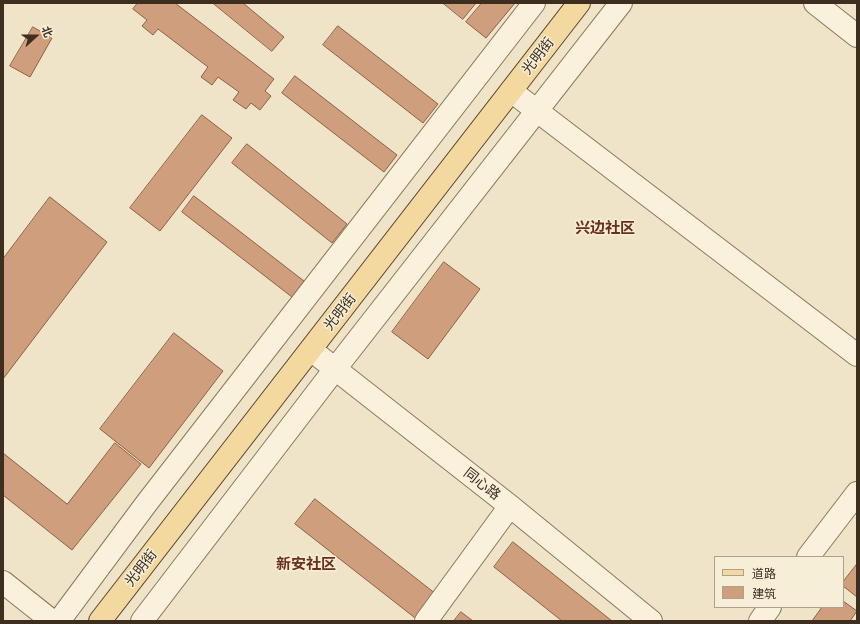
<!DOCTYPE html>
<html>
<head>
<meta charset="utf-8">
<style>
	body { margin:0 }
	#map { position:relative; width:860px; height:624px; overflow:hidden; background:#f0e4c8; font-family:"Playfair Display","Noto Sans SC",serif }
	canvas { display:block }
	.frame { position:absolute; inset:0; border:4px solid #3d2e20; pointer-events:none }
	.legend { position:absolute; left:714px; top:556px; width:130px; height:52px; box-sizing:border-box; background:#f7eed8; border:1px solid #ada18e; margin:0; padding:5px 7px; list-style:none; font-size:12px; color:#3d2e20 }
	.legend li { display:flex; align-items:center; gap:8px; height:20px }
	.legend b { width:20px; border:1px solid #ada18e }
	.north { position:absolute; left:16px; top:16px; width:40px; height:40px; -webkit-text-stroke:3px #f7eed8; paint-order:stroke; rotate:69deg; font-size:11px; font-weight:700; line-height:16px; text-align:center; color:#3d2e20 }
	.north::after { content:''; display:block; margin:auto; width:14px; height:18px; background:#3d2e20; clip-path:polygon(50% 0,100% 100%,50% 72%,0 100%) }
</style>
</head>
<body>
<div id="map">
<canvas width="860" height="624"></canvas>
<div class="frame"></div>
<ul class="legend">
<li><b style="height:5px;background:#f3d9a0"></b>道路</li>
<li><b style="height:11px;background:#cf9f7d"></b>建筑</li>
</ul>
<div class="north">北</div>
</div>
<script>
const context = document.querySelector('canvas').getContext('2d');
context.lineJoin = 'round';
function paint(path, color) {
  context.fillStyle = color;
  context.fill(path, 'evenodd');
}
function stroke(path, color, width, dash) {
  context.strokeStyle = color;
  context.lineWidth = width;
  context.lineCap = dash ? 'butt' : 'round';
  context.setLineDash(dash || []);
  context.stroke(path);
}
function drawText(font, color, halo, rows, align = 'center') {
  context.font = font + ' "Playfair Display","Noto Sans SC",serif';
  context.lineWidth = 3;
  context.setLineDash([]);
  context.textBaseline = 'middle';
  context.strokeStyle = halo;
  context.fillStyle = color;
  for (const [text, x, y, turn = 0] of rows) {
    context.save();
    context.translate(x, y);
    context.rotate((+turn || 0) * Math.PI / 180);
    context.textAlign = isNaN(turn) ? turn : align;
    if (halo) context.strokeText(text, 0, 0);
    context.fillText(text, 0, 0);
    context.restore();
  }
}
const building = new Path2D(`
	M138,3H175L274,79L265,91L271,96L260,110L251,103L246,109L233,100L239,92L218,77L212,85L201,77L208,67L158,29L153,35L142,26L147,20L133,9Z
	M213,3H243L284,37L272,51Z
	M443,3H476L463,19Z
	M482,3H515L486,38L466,22Z
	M338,26L438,104L423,123L323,45Z
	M33,27L52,38L30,77L10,66Z
	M295,76L397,155L384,172L282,93Z
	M202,115L232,138L160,231L130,208Z
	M247,144L347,224L332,243L232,163Z
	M194,196L304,281L292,297L182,212Z
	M50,197L107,242L3,379V259Z
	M444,262L480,289L428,359L392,332Z
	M174,333L223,371L149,468L100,429Z
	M115,443L141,464L72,550L3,495V453L67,504Z
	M315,499L441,598L419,621L295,524Z
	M513,542L612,621H562L494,567Z
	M857,564V597L843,586V582Z
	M843,601L857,611L850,621H812L822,607H843Z
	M461,612L473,621H454Z`);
paint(building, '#cf9f7d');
stroke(building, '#8d5f41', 1);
const minor = new Path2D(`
	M815,3L857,36
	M511,91L857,355
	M311,350L510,506L651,621
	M808,557L857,493
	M3,582L52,621
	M59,621L146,504L534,3
	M142,621L335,369L621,3
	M426,621L510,506
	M760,621L770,607`);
const major = new Path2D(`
	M100,621L579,3`);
stroke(minor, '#8d765c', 24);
stroke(major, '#5b4430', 24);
stroke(minor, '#faf1dc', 22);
stroke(major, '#f3d9a0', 22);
drawText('14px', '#3d2e20', '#f7eed8', [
	["光明街",538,56,-52],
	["光明街",340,312,-52],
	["同心路",482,484,38],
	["光明街",141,568,-52]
]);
drawText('bold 15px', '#6b2e1e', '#f7eed8', [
	["兴边社区",605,228],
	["新安社区",306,564]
]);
</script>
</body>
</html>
